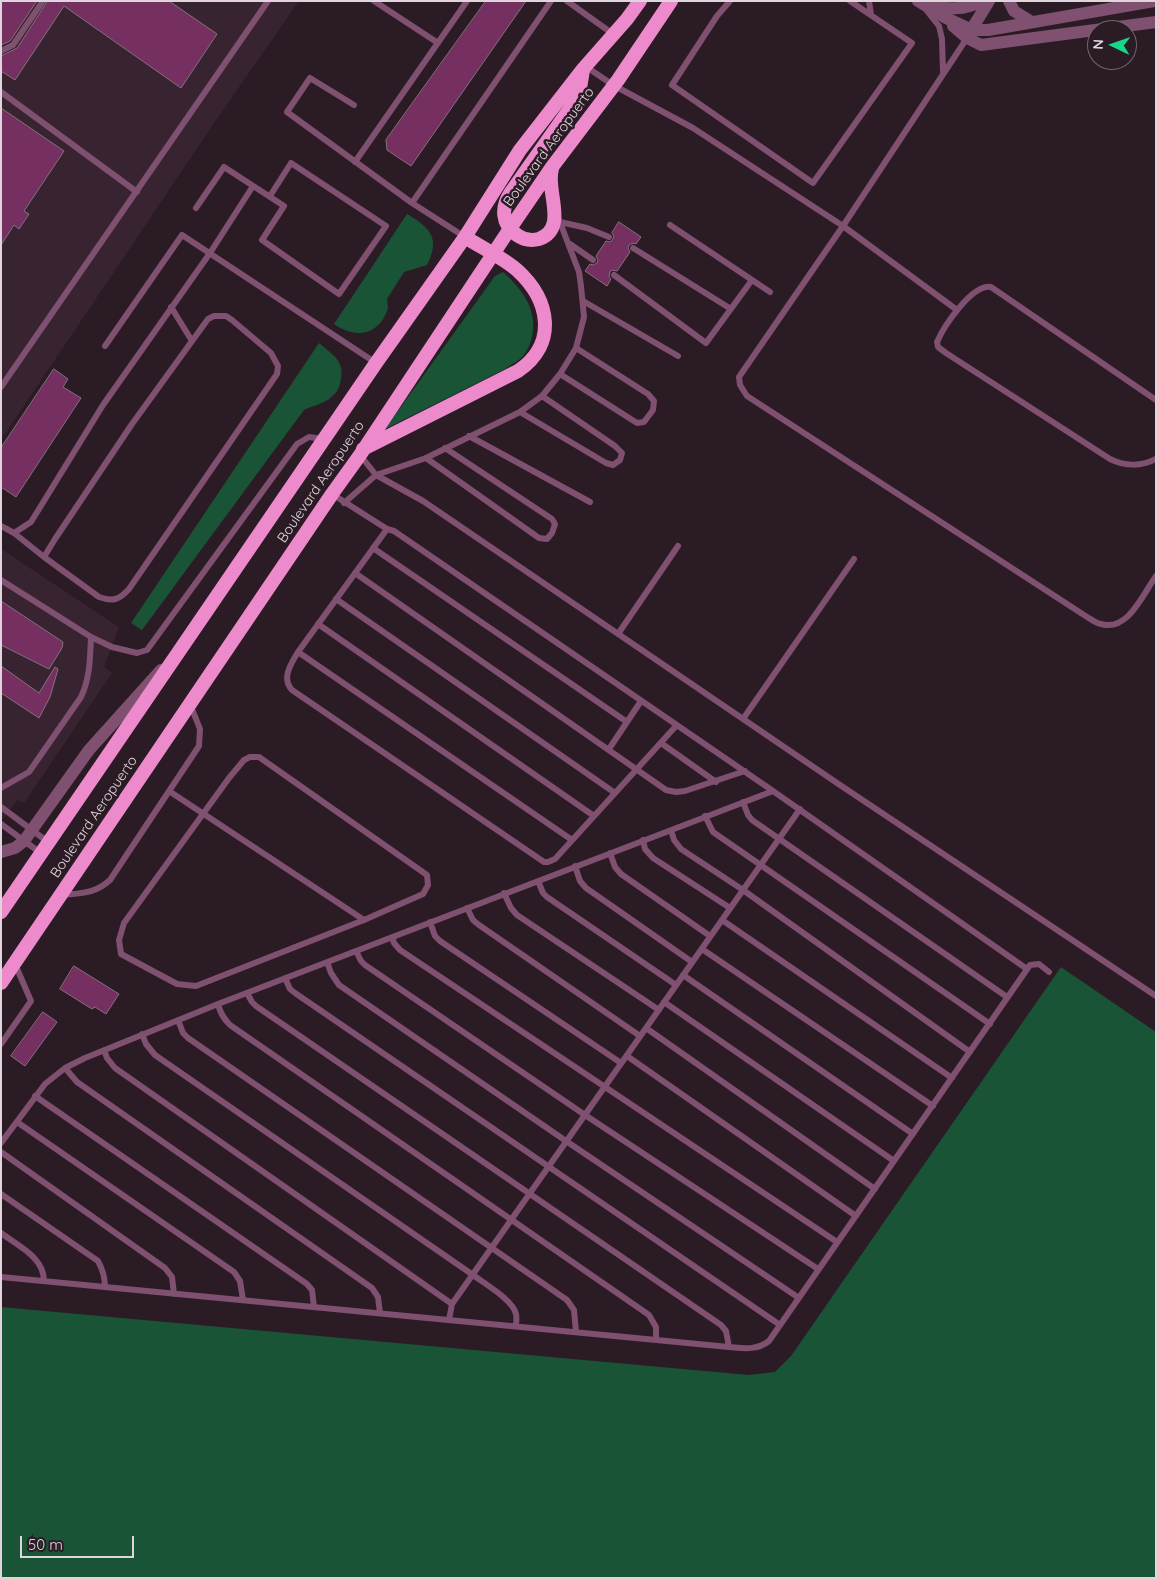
<!DOCTYPE html>
<html>
<head>
<meta charset="utf-8">
<style>
	body { margin:0 }
	#map { position:relative; width:1157px; height:1579px; overflow:hidden; background:#2b1b25; font-family:Quicksand,sans-serif }
	canvas { display:block }
	.frame { position:absolute; inset:0; border:2px solid #e0d5dc; pointer-events:none }
	.north { position:absolute; left:1087px; top:20px; width:50px; height:50px; box-sizing:border-box; background:#2b1b25; border:1px solid #73656e; border-radius:50%; rotate:273deg; font-size:14px; font-weight:700; line-height:20px; text-align:center; color:#e0d5dc }
	.north::after { content:''; display:block; margin:auto; width:18px; height:22px; background:#15d989; clip-path:polygon(50% 0,100% 100%,50% 72%,0 100%) }
	.scale { position:absolute; left:20px; top:1536px; width:114px; height:22px; box-sizing:border-box; border:2px solid #e0d5dc; border-top:0; padding-left:6px; font-size:15px; line-height:18px; white-space:nowrap; color:#e0d5dc; -webkit-text-stroke:4px #2b1b25; paint-order:stroke }
</style>
</head>
<body>
<div id="map">
<canvas width="1157" height="1579"></canvas>
<div class="frame"></div>
<div class="north">N</div>
<div class="scale">50 m</div>
</div>
<script>
const context = document.querySelector('canvas').getContext('2d');
context.lineJoin = 'round';
function paint(path, color) {
  context.fillStyle = color;
  context.fill(path, 'evenodd');
}
function stroke(path, color, width, dash) {
  context.strokeStyle = color;
  context.lineWidth = width;
  context.lineCap = dash ? 'butt' : 'round';
  context.setLineDash(dash || []);
  context.stroke(path);
}
function drawText(font, color, halo, rows, align = 'center') {
  context.font = font + ' Quicksand,sans-serif';
  context.lineWidth = 5;
  context.setLineDash([]);
  context.textBaseline = 'middle';
  context.strokeStyle = halo;
  context.fillStyle = color;
  for (const [text, x, y, turn = 0] of rows) {
    context.save();
    context.translate(x, y);
    context.rotate((+turn || 0) * Math.PI / 180);
    context.textAlign = isNaN(turn) ? turn : align;
    if (halo) context.strokeText(text, 0, 0);
    context.fillText(text, 0, 0);
    context.restore();
  }
}
paint(new Path2D(`
	M1,1H299L212,126L1,440Z
	M1,549L119,627L104,667L112,673L24,803L17,800L1,821Z`), '#382431');
paint(new Path2D(`
	M407,214C430,228 441,238 427,265L404,272L387,299L388,308C386,314 383,321 378,325C366,338 346,333 334,324Z
	M503,272C522,289 538,310 532,337C530,344 527,353 521,358C517,362 510,365 505,369L385,429L495,276Z
	M319,343C334,356 346,361 340,384C338,391 335,394 329,399C322,404 312,406 304,410L142,630L131,623Z
	M1061,967L1156,1032V1578H1V1307L749,1375L775,1372L791,1356Z`), '#195437');
const building = new Path2D(`
	M1,1H37L10,41L1,45Z
	M48,1H169L217,34L181,88L64,6L15,80L1,71V56L17,48Z
	M486,1H526L411,166L387,150L386,140Z
	M1,108L64,151L24,211L29,214L19,229L14,225L1,245Z
	M619,222L641,237L636,244L633,243L629,245L628,248L630,252L617,271L612,270L610,272L609,277L611,279L607,286L585,271L590,264L593,265L597,263L598,260L596,256L606,241L610,242L613,239L614,236L612,233Z
	M54,369L68,379L63,387L81,398L16,497L1,487V448Z
	M1,601L63,642L62,648L49,669L1,645Z
	M1,666L39,693L55,667L58,669L50,697L39,718L1,693Z
	M74,966L119,994L106,1014L95,1007L92,1009L60,989Z
	M43,1012L57,1022L25,1066L11,1056Z`);
paint(building, '#752f60');
stroke(building, '#85717d', 1);
stroke(new Path2D(`
	M374,1L438,43
	M567,1L613,34
	M730,1L717,16L672,85L813,183L912,43L850,1
	M869,1L871,15
	M927,11L939,26L942,39L943,72
	M967,38L843,226L739,377L740,385L747,396L1084,615C1089,618 1095,623 1101,624C1128,632 1143,594 1156,576
	M1,51L13,45L43,1
	M585,66L613,85L693,128L843,226L957,310
	M1,92L137,192
	M354,105L310,78L287,112L412,203L465,237
	M355,162L467,1
	M412,203L551,1
	M196,208L224,167L284,206L262,240L339,294L386,226L291,163L270,196
	M560,222L587,228L609,237
	M670,225L770,292
	M570,244L593,260
	M633,248L731,309
	M614,275L706,343L752,280
	M583,301L678,356
	M171,307L192,341
	M214,316H226L232,320L271,353L278,366L277,374L129,589C119,600 113,602 99,597L44,557L55,539L132,424L208,319Z
	M105,346L182,235L376,363
	M560,374L637,423L644,422L653,410L654,401L648,394L576,348
	M1,387L268,1
	M1156,400L991,287C972,284 944,326 937,342L938,347L946,353L1110,459C1124,466 1141,467 1156,459
	M520,412L606,463L613,465L620,460L622,453L615,446L542,396
	M469,436L590,502
	M360,455L376,475L423,501L837,783L1156,996
	M426,458L539,538L547,539L552,533L555,524L552,519L445,448
	M332,494L387,529
	M344,503L376,475L426,458L520,412L542,396L560,374L576,348L584,317L581,286L579,272L558,217
	M1,526L14,533L31,522L103,405L210,253L253,186
	M14,533L44,557
	M373,548L627,722
	M355,573L666,790L676,792L685,791L745,771
	M1,580L91,637L112,647L137,653L147,650L297,444L309,437L323,439
	M336,599L615,793
	M318,624L594,816
	M618,634L678,546
	M298,652L572,840
	M743,719L854,559
	M676,726L555,859L548,862H544L292,690C281,678 291,664 298,652L387,529L394,531L773,791L1027,969
	M661,743L716,782
	M609,749L641,701
	M250,757H259L427,875L428,885L423,894L364,920L196,986L177,984L121,954L119,940L124,923L229,778L244,760Z
	M1,788L29,772L81,697C90,678 90,659 91,637
	M169,791L364,920
	M743,802L748,815L752,820L1007,997
	M1,807L48,842
	M705,816L713,832L990,1024
	M1,824L42,854
	M671,830L674,840L681,849L743,890L970,1052
	M643,840L645,849L653,858L730,908
	M610,853L615,867L621,874L710,936
	M575,866L580,881L586,888L692,962
	M538,881L543,893L547,897L676,985
	M504,893L511,908L517,915L659,1010
	M62,895C81,893 95,894 110,880L199,746L200,729L190,704
	M467,908L473,920L479,925L640,1036
	M722,920L952,1078
	M430,922L435,936L440,941L621,1063
	M392,937L394,943L400,950L837,1242
	M702,949L933,1106
	M356,951L361,961L365,965L585,1115L818,1269
	M327,962L331,973L339,985L566,1141L799,1298
	M683,975L913,1134
	M285,978L290,989L295,993L780,1325
	M247,993L252,1002L256,1006L721,1325L726,1331L729,1347
	M664,1002L894,1161
	M218,1004C220,1013 223,1018 230,1025L649,1315L656,1327V1340
	M178,1020L183,1033L188,1038L567,1300L574,1310L576,1332
	M646,1028L875,1189
	M142,1034L146,1044L155,1055L473,1275C485,1284 513,1300 516,1314C517,1318 516,1322 516,1326
	M1,1044L31,1001L15,964
	M104,1050L107,1058L115,1068L452,1304
	M627,1056L856,1216
	M65,1068L77,1082L372,1288L378,1297L380,1313
	M35,1096L307,1284L312,1290L314,1307
	M17,1122L234,1272L240,1281L243,1300
	M1,1143L45,1084L65,1068L85,1058L218,1004L773,791
	M1,1152L165,1268L172,1277L174,1294
	M1,1194L98,1261C103,1270 105,1277 105,1287
	M1,1233C18,1246 44,1257 44,1281
	M1,1277L729,1347C743,1348 756,1351 769,1341L1030,965L1039,964L1049,972
	M449,1320L452,1304L800,809`), '#805070', 6);
stroke(new Path2D(`
	M918,1L944,17L972,30H988L1154,1
	M1009,1L1014,11L1032,22
	M930,5C948,9 964,11 981,1
	M953,26L967,38L981,45L1156,22
	M968,35L989,1
	M1,852L15,848L24,841L89,750L161,670`), '#805070', 12);
stroke(new Path2D(`
	M552,169C545,190 569,228 539,239C531,241 524,240 517,235C501,224 501,207 511,192L571,107L580,88L583,70
	M363,449L518,371C558,344 550,300 517,270C502,257 482,248 465,237
	M1,912L376,363L465,237L520,150L583,69L627,19L640,1
	M1,983L332,494L360,455L509,230L552,167L618,80L671,1`), '#ed8acc', 14);
drawText('14px', '#e0d5dc', '#2b1b25', [
	["Boulevard Aeropuerto",549,147,-54],
	["Boulevard Aeropuerto",321,482,-56],
	["Boulevard Aeropuerto",94,817,-56]
]);
</script>
</body>
</html>
